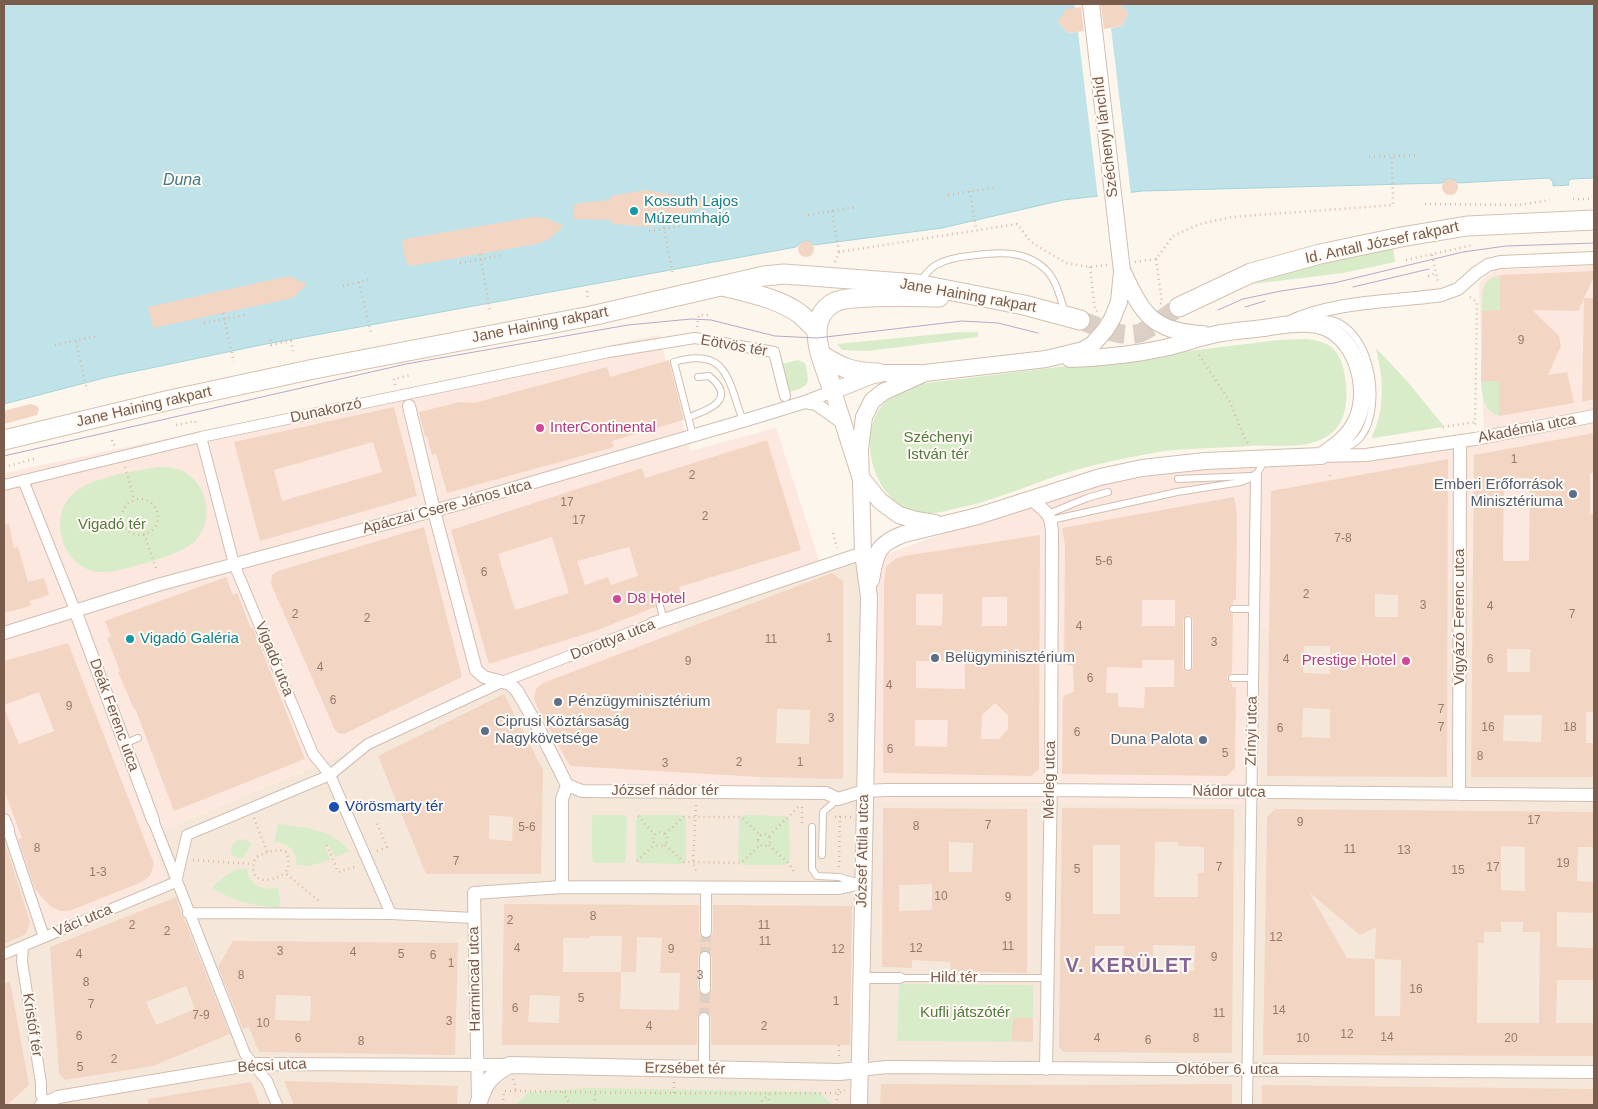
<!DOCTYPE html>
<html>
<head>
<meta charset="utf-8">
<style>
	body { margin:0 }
	#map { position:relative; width:1598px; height:1109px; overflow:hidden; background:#fdf6ec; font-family:Arial,sans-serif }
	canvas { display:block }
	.frame { position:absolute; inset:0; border:5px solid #7a5c4d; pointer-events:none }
</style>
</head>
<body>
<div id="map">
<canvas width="1598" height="1109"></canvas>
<div class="frame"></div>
</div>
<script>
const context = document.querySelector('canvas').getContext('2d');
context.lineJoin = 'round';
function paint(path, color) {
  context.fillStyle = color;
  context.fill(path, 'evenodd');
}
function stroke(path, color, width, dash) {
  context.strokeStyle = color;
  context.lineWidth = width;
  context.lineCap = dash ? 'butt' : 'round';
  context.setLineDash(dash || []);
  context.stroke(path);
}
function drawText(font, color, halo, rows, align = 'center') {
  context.font = font + ' Arial,sans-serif';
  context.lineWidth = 4;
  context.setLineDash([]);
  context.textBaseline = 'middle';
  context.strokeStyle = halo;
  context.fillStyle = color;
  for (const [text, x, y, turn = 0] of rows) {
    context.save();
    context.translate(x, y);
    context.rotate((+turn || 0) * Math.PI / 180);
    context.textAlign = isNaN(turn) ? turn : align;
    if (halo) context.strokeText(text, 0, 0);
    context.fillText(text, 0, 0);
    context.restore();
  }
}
paint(new Path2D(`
	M872,559L1049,802L1260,804V629L1269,628L1365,576L1473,578L1556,587H1594V1105H833L819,1092H529L515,1105H4V800L49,928L151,835L507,685L675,633L677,624L822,569Z`), '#f5e8da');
paint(new Path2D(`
	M1594,265V587H1555L1473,578L1366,576L1365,631L1260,629V804L868,801L872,559L1030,503L1129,475L1484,440L1479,283L1495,270Z
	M659,335L690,451L776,428L822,569L677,624L675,633L762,691L759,787L565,790L506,685L151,835L166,882L49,928L4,800V473Z`), '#fde8e0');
paint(new Path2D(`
	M1393,248L1395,262L1343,273L1253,284L1265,277Z
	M1500,275V310L1482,311C1482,294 1480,279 1500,275Z
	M960,332H978V337L868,351L842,350L837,344Z
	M1307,339C1337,342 1343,357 1346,385C1348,407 1344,429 1322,439C1300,450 1271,444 1248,446C1220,448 1192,448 1165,451C1140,455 1115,460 1091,466C1044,477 1001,500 954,509C942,512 929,515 917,512C873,503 854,433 886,401C895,393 908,389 919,384L1279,340Z
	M1376,348L1407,381L1442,424L1443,427L1374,438L1372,437C1386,406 1383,380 1376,348Z
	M798,360L805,363C810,384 811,386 789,392L782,364Z
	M1481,381H1499V416C1483,411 1482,396 1481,381Z
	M157,467C167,467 175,467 183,471C209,485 215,522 194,542C180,555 124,571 105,572C65,575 44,517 75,492C94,476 133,472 157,467Z
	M594,815H624L627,817L626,860L624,863H594L592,860V817Z
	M639,815H682L686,819V860L682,864L639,863L636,859V818Z
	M743,815L785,816L789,819L790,861L785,865H743L738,860L739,819Z
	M278,824C302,827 333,829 349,851L335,858L329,844L325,846L330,860L309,866L296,865C298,850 288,843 274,842Z
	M239,839L247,840L251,845L243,857L238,858L231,854C230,847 232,842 239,839Z
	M247,868C249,885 261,891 278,888L280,898L279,908C255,906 233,901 212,888C222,877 232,869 247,868Z
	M899,984L1033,985V1042L897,1041Z
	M590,1088L819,1092L833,1105H515L529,1092Z`), '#d8ecc9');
const water = new Path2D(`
	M4,4H1594V178L1571,179L1568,182L1569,185L1553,186V182L1549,178L1458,183L1453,179H1447L1442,183L1143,191L1063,200L942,228L814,245L808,241L801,242L796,247L261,345L108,377L4,404Z`);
paint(water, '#bfe3e8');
stroke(water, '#a5d3da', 1);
paint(new Path2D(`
	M1074,4H1120L1128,13L1122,26L1111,28L1131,195L1098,198L1078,32L1068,33L1058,22L1075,8Z`), '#fdf6ec');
paint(new Path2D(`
	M1120,4L1128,13L1122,26L1104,29L1101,5Z
	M1081,7L1084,31L1068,33L1058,22L1066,9Z
	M1442 187a8 8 0 1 1 16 0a8 8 0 1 1-16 0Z
	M645,190L716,202L648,227L613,224L611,220L574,219V206L579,203L610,200L611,196Z
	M533,217L546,218L564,226L549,239L537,244L410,266L406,262L402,243L405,239Z
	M798 249a8 8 0 1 1 16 0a8 8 0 1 1-16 0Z
	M1594,271V277L1584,298H1594V399L1582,402L1584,299L1578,311L1532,310L1559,336L1561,346L1548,375L1567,372L1574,403L1499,416V381H1481L1482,311L1500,310V275Z
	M289,276L307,284L293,298L153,328L148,307Z
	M669,360L684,420L612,441L614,447L447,493L436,454L432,455L427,436L425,437L419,412L460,402L474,403L607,367L610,377Z
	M30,404L37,406L39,409L37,415L4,424V411Z
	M394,407L417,496L260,541L234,442ZM373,442L382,472L282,501L274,470Z
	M1594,433V473H1590V514H1594V712H1586V743H1594V777H1471L1474,455ZM1504,478H1530L1529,561H1503ZM1507,649H1530V672H1507ZM1504,715H1542L1541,742L1503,741Z
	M767,440L801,550L679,587L682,599L665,604L662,601H658L655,607L598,630L489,664L451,530L642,468L645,478ZM552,537L569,593L515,610L498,554ZM629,547L638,576L611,585L608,577L585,585L577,561Z
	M1448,459L1447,777L1267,776L1271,491ZM1375,594L1398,595V617H1375ZM1304,646H1330V674L1303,673ZM1303,708L1330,709V738L1302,737Z
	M1234,497L1237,514L1236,600H1233V604L1228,609L1229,612L1233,614L1232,673L1228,675L1227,678L1229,682L1232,683V687H1236L1235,768L1227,776L1062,774L1063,699L1065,695L1074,692L1073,666L1064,664L1065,545L1062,528ZM1142,600H1175V626H1142ZM1188,615L1191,616L1193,620V667L1188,672L1185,671L1183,667V620ZM1142,660H1174V687H1145L1144,708L1118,707V693H1106L1107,667L1142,668Z
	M4,524H9L14,548L18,547L28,582L44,578L49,595L30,601L31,606L4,613Z
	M424,527L462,677L344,734L338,733L335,730L271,584L272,575L278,571Z
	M1040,535L1039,769L1031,776L883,773L884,583L886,567L895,559L904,556ZM916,594H943L942,626L916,625ZM982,597H1007V626H982ZM916,661H965V689L916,688ZM995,703L1008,715V729L999,739H981L982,715ZM915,720H948L947,747L915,746Z
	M832,573L843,581V779L759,777L570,766L537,707L534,698L536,689L543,683ZM777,709L810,710L809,744L776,743Z
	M226,577L233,595L237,593L251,628H253L305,759L174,811L135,708L134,709L118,672L120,671L107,638L111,636L105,621Z
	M68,643L154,864L150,876L142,882L72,910L66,911H60L50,906L35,889L18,839L22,838L4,790V708L19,744L54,731L39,692L4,705V661Z
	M504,694L543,770L541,874H426L378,756ZM489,815L513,817L512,841L489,839Z
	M883,808L1027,809V973L951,971L950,962L912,960V968L882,967ZM949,842L973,843L972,872H949ZM932,884V910L899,911V885Z
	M1062,808L1234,809L1232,1053L1063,1052L1059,1047ZM1155,842H1178V846L1204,847V873H1198V897H1154ZM1093,845H1120V914H1093ZM1153,945L1195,946L1194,971H1153ZM1095,946H1124L1123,970H1095Z
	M1275,809L1594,812V847H1578L1577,881L1594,882V913L1557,912V947L1594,948V980H1557L1556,1023H1594V1056L1263,1055L1267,817ZM1501,846L1525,847V891L1501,890ZM1309,892L1360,935L1376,927L1375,959L1347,958ZM1501,922H1523V932H1540L1539,1023H1477L1478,943H1484V932H1501ZM1375,959L1401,960L1400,1016H1375Z
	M5,843L30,922L26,934L4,944V844Z
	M176,897L182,916L184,919L230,1034L153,1066L65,1080L59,1074L50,947ZM186,986L195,1009L156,1025L146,1002Z
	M504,904L699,905V932L700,936L706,939L710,938L713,932V905L852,906L850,1045H711V1018L710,1014L704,1011L700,1012L697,1018V1045H502ZM590,936H622L621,972H563V938H590ZM637,937L662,938L660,973H680L679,1010L620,1009L621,972H636ZM705,950L709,951L712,957V989L709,995L705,996L701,995L698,989V957L699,953ZM530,995L560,996L559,1023L528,1022Z
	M233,941L458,943L455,1055L259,1052L249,1027L243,1029L218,967ZM276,995L311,996L310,1021L275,1020Z
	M10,982L29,1085L7,1105H4V983Z
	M1013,1018H1033V1042L1012,1041Z
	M284,1081L458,1086L457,1105H294Z
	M251,1082L260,1105H148V1099Z
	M881,1084L1061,1085L1232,1084V1105H880Z
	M1262,1085L1594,1089V1105H1262Z`), '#f3d5c3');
stroke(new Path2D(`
	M705,957L706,932
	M704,1018L705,989`), '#dcd0c4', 10, [10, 5]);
stroke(new Path2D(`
	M1080,320C1097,326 1121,339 1140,333C1152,328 1167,315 1179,307`), '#dcd0c4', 19, [19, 9]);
const service = new Path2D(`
	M920,281C925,275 930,268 936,265C947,259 957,257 969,256C996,252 1025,249 1046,270C1057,281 1060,298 1065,312
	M1318,319C1369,314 1387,405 1360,438C1354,445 1344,449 1336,451
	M689,417C709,410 738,399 709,376L698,377
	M693,436L674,362C728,346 728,381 743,421
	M1178,479L1251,476
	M1048,514L1087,498L1108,492
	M1051,520L1177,492L1241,482L1256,476L1265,459
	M660,606L664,620
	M1233,609H1254
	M1188,667V620
	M1232,678H1252
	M124,744L138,738
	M812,827V869L817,876L839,877L857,882
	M822,855L823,812L838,799
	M900,978H1047`);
const pedestrian = new Path2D(`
	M201,437L234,564L313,754L330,775L391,914
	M23,480L75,610
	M4,485L201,437L609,352L695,338L774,352L785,396
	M153,820L245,1054L267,1081L277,1105
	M8,830L44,937
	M176,882L187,835L330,775L368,744L502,682L652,624
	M188,913L391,914L474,918
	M706,932V887
	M23,946L22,961L41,1083V1095L47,1105
	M4,954L176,882
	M861,978H900
	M705,989V957
	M704,1070V1018
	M1247,1105L1256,476`);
const minor = new Path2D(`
	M1288,323C1331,301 1394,302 1442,295L1458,289L1476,273L1488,265L1500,262L1594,258
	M805,402L816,404L843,423
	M409,406L434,511L476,670L484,677L510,684L517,691L538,727L567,785
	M1321,456L1366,455L1475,439L1594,416
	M1032,500C1046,512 1051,513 1052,532L1051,779L1046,1069
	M75,610L153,820
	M652,624L863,553
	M4,633L161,584L466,502L743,421L805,402L833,391
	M567,785L582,791L826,793L838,799L864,791L887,790H1050L1594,795
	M1459,794L1460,441
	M4,820L8,830L4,831
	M562,887V799L567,785
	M860,1070L886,1067L1594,1072
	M478,1100L474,893L562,887L839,888L862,883
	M41,1105L58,1097L254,1064L509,1065`);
const tertiary = new Path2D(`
	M1123,272C1143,315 1152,331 1203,334
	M920,373H878L833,391L860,476L880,501L899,515L916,520L935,523
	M871,580C876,552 877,544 904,534L978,516L1100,477L1142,468L1205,461L1321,456C1336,446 1350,436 1357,419C1371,387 1355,332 1317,325C1300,322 1282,325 1264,328C1248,330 1232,331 1216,334C1198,338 1182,344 1164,348C1137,354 1098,358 1070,359
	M478,1105C484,1084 490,1075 510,1065L839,1072L860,1070
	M859,1105L869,597L863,553L860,449L864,417L872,401L883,392L925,373L1046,359L1083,350L1093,344L1106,329L1112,319L1119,302L1122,271`);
const secondary = new Path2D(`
	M723,286C749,293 778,298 800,314C806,319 811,325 817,330
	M1179,307L1251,273L1320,254L1401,237L1467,226L1594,220
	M821,355C844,369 851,372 878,373
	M833,391C827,372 817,351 817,332C817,320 823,309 833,303C847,294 918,297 939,297
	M4,440L170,400L314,369L591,316L764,276L784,274L917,284L1024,305L1080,320`);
stroke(service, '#d1beb0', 8);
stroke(pedestrian, '#d1beb0', 12);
stroke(minor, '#d1beb0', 14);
stroke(tertiary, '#d1beb0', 18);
stroke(secondary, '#d6c0b0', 21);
stroke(new Path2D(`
	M1369,157L1419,155
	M970,191L976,229
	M948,195L997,187
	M1573,199H1594
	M1425,204L1519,205L1550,200
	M832,211L839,252
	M808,215L856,207
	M649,231L681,226
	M1432,255L1438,282
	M1156,259L1162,302L1159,306
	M1406,260L1473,245
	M835,262L839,252L1017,224L1031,242L1066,263L1090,267L1107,265
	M1135,262L1156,259L1173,236L1200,224L1232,217L1393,205L1392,156
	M460,263L503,255
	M1090,267L1095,310L1099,312
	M1428,276L1436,273
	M359,282L371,333
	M343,286L372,279
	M587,291L588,300
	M1470,297L1477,302L1475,425
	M204,323L245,315
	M697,327L699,315H709
	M270,340L271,345L291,341L293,351
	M76,341L87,390
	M55,345L97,336
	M1199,355L1229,400L1245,439L1248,443
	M395,385L394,379L411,375
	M176,425L195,421L196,425
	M1443,427L1475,422
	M112,440L115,447
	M4,467L34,459
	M125,467L134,499
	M1330,475V480
	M122 517a18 18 0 1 1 36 0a18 18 0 1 1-36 0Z
	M833,533L837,548
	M144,534L157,571
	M696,805L693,863L697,874
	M638,816L655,835
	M835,817H851
	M254,818L267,852L280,850L286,852C290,860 289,866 285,873L319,901
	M802,823V806
	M653 839a7 7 0 1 1 14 0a7 7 0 1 1-14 0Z
	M758 840a6 6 0 1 1 12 0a6 6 0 1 1-12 0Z
	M665,834L684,817H741L760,835
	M769,836L799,806
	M327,845L338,872L358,866
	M665,845L684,862L741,863L760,845
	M769,845L788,863L796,874
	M377,851L387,847L377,823
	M267,852L255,858C247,884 269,884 285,873
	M193,860L253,864
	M637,861L655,844
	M839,867L840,813
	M839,1045V1057
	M513,1079L516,1091
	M563,1092L570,1105
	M674,1093V1082
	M503,1105L504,1091H516C624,1093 731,1094 839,1093L845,1090
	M594,1105L595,1093
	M758,1105L769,1094
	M768,1105L769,1095
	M836,1105L839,1087`), '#d9b8a5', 2.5, [1, 4]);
stroke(service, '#fff', 6);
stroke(pedestrian, '#fff', 10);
stroke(minor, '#fff', 12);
stroke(tertiary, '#fff', 16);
stroke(secondary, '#fff', 19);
stroke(new Path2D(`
	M1353,287L1429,269
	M1245,307L1265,301
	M1218,310L1243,299L1281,291L1334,283L1463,252L1506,246L1594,243
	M4,456L406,364L628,325L691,319L711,320L775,336L817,338L962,321L998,323L1038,333`), '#b9a8c9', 1);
const tertiaryBridge = new Path2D(`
	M1091,4L1122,271`);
stroke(tertiaryBridge, '#d1beb0', 18, []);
stroke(new Path2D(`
	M663,222L673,276
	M480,254L490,311
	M223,313L234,362`), '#d9b8a5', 2.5, [1, 4]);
stroke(tertiaryBridge, '#fff', 16);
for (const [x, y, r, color] of [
	[634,211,5,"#0f9aa8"],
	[540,428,5,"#d1479c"],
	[1573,494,5,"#5c6f8a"],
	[617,599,5,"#d1479c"],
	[130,639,5,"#0f9aa8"],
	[935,658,5,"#5c6f8a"],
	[1406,661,5,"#d1479c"],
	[558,702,5,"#5c6f8a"],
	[485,731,5,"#5c6f8a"],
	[1203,740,5,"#5c6f8a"],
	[334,807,6,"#1a4fb4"]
]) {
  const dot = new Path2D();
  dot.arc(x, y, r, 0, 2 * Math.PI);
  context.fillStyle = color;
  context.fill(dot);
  stroke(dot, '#fffaf3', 2);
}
drawText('12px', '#987a6a', null, [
	["9",1521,341],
	["1",1514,460],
	["2",692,476],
	["17",567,503],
	["2",705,517],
	["17",579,521],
	["7-8",1343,539],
	["5-6",1104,562],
	["6",484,573],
	["2",1306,595],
	["3",1423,606],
	["4",1490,607],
	["2",295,615],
	["7",1572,615],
	["2",367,619],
	["4",1079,627],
	["1",829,639],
	["11",771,640],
	["3",1214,643],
	["4",1286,660],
	["6",1490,660],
	["9",688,662],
	["4",320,668],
	["6",1090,679],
	["4",889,686],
	["6",333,701],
	["9",69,707],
	["7",1441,710],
	["3",831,719],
	["7",1441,728],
	["16",1488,728],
	["18",1570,728],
	["6",1280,729],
	["6",1077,733],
	["6",890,750],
	["5",1225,754],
	["8",1480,757],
	["2",739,763],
	["1",800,763],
	["3",665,764],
	["17",1534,821],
	["9",1300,823],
	["7",988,826],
	["8",916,827],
	["5-6",527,828],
	["8",37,849],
	["11",1350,850],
	["13",1404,851],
	["7",456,862],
	["19",1563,864],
	["7",1219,868],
	["17",1493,868],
	["5",1077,870],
	["15",1458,871],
	["1-3",98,873],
	["10",941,897],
	["9",1008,898],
	["8",593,917],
	["2",510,921],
	["2",132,926],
	["11",764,926],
	["2",167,932],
	["12",1276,938],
	["11",765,942],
	["11",1008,947],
	["4",517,949],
	["12",916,949],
	["9",671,950],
	["12",838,950],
	["3",280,952],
	["4",353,953],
	["4",79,955],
	["5",401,955],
	["6",433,956],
	["9",1214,958],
	["1",451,964],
	["8",241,976],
	["3",700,976],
	["8",86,983],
	["16",1416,990],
	["5",581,999],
	["1",836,1002],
	["7",91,1005],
	["6",515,1009],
	["14",1279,1011],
	["11",1219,1014],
	["7-9",201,1016],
	["3",449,1022],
	["10",263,1024],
	["4",649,1027],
	["2",764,1027],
	["12",1347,1035],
	["6",79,1037],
	["14",1387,1038],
	["6",298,1039],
	["4",1097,1039],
	["8",1196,1039],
	["10",1303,1039],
	["20",1511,1039],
	["6",1148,1041],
	["8",361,1042],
	["2",114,1060],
	["5",80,1068]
]);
drawText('15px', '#7a5c4d', '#fffaf3', [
	["Széchenyi lánchíd",1106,137,-97],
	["Id. Antall József rakpart",1382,243,-12],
	["Jane Haining rakpart",968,296,10],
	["Jane Haining rakpart",540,325,-11],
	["Eötvös tér",734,346,10],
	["Jane Haining rakpart",144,407,-13],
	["Dunakorzó",326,411,-12],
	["Akadémia utca",1527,429,-11],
	["Apáczai Csere János utca",447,507,-15],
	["Vigyázó Ferenc utca",1460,617,-90],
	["Dorottya utca",613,640,-21],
	["Vigadó utca",274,659,68],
	["Deák Ferenc utca",114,715,70],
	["Zrínyi utca",1252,731,-89],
	["Mérleg utca",1050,780,-89],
	["József nádor tér",665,791],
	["Nádor utca",1229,792,1],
	["József Attila utca",863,851,-89],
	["Váci utca",83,921,-23],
	["Hild tér",954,978],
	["Harmincad utca",475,979,-91],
	["Kristóf tér",32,1025,81],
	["Bécsi utca",272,1066,-3],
	["Erzsébet tér",685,1069,1],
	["Október 6. utca",1227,1070]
]);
drawText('15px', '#0d838f', '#fffaf3', [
	["Kossuth Lajos",644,202],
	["Múzeumhajó",644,219],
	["Vigadó Galéria",140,639]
], 'left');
drawText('15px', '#b23c85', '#fffaf3', [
	["InterContinental",550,428],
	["D8 Hotel",627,599],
	["Prestige Hotel",1396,661,"right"]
], 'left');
drawText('15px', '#537a41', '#fffaf3', [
	["Széchenyi",938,438],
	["István tér",938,455],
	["Vigadó tér",112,525],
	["Kufli játszótér",965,1013]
]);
drawText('15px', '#4e5e75', '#fffaf3', [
	["Emberi Erőforrások",1563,485,"right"],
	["Minisztériuma",1563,502,"right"],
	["Belügyminisztérium",945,658],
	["Pénzügyminisztérium",568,702],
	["Ciprusi Köztársaság",495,722],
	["Nagykövetsége",495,739],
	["Duna Palota",1193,740,"right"]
], 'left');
drawText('15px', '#164399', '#fffaf3', [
	["Vörösmarty tér",345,807]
], 'left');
drawText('italic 16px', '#437c86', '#fffaf3', [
	["Duna",182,181]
]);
context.letterSpacing = '1px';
drawText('bold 20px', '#846695', '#fffaf3', [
	["V. KERÜLET",1129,966]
]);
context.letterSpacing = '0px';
</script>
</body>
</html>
